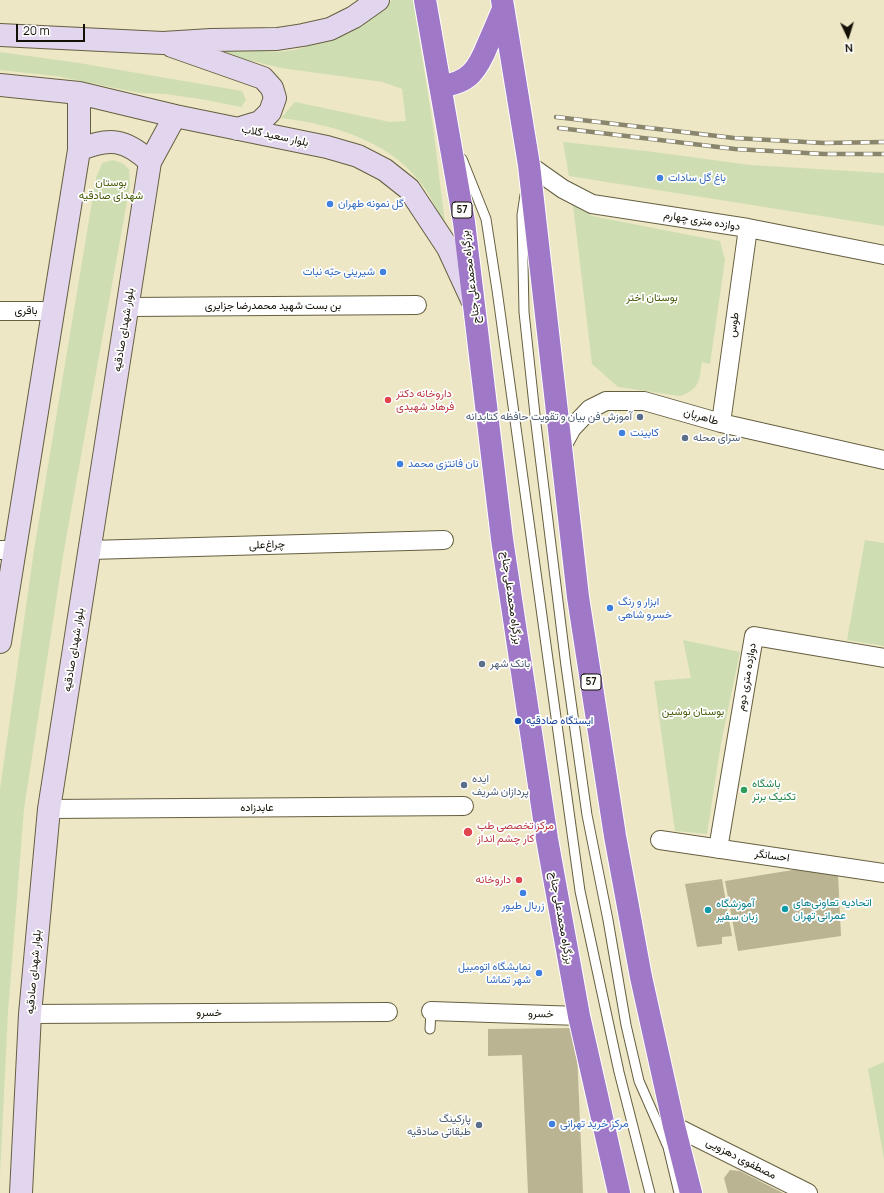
<!DOCTYPE html>
<html>
<head>
<meta charset="utf-8">
<style>
	body { margin:0 }
	#map { position:relative; width:884px; height:1193px; overflow:hidden; background:#ede7c5; font-family:Manrope,sans-serif }
	canvas { display:block }
	.north { position:absolute; left:828px; top:16px; width:40px; height:40px; -webkit-text-stroke:3px #fff; paint-order:stroke; rotate:176deg; font-size:11px; font-weight:700; line-height:16px; text-align:center; color:#131005 }
	.north::after { content:''; display:block; margin:auto; width:14px; height:18px; background:#131005; clip-path:polygon(50% 0,100% 100%,50% 72%,0 100%) }
	.scale { position:absolute; left:16px; top:24px; width:69px; height:18px; box-sizing:border-box; border:2px solid #131005; border-top:0; padding-left:5px; font-size:12px; line-height:14px; white-space:nowrap; color:#131005; -webkit-text-stroke:3px #fff; paint-order:stroke }
</style>
</head>
<body>
<div id="map">
<canvas width="884" height="1193"></canvas>
<div class="north">N</div>
<div class="scale">20 m</div>
</div>
<script>
const context = document.querySelector('canvas').getContext('2d');
context.lineJoin = 'round';
function paint(path, color) {
  context.fillStyle = color;
  context.fill(path, 'evenodd');
}
function stroke(path, color, width, dash) {
  context.strokeStyle = color;
  context.lineWidth = width;
  context.lineCap = dash ? 'butt' : 'round';
  context.setLineDash(dash || []);
  context.stroke(path);
}
function drawText(font, color, halo, rows, align = 'center') {
  context.font = font + ' Manrope,Vazirmatn,sans-serif';
  context.lineWidth = 3.5;
  context.setLineDash([]);
  context.textBaseline = 'middle';
  context.strokeStyle = halo;
  context.fillStyle = color;
  for (const [text, x, y, turn = 0] of rows) {
    context.save();
    context.translate(x, y);
    context.rotate((+turn || 0) * Math.PI / 180);
    context.textAlign = isNaN(turn) ? turn : align;
    if (halo) context.strokeText(text, 0, 0);
    context.fillText(text, 0, 0);
    context.restore();
  }
}
paint(new Path2D(`
	M392,0H413L433,126L445,224C437,211 430,194 420,182C388,140 331,124 281,118L295,102L390,122L406,121L402,89L383,82L281,68L183,44L277,52L295,50L327,41L352,29L377,14Z
	M0,52L79,63L242,91L246,100L241,107L206,100L166,94L140,93L56,76L0,70Z
	M563,142L646,151L750,165L884,173V226L569,176Z
	M113,160L122,163L129,169L130,185L64,550L24,809L8,1012L0,1175V789L34,550L96,178L102,163Z
	M573,205L592,216L720,241L725,260L710,364L702,362C699,381 700,389 680,396L618,387L592,364Z
	M865,540L884,543V646L847,640Z
	M683,640L740,652L721,743L707,834L675,831L654,681L691,678Z
	M884,1062V1159L868,1069Z`), '#cedeb2');
paint(new Path2D(`
	M799,869L838,875L841,936L738,951L725,881Z
	M722,879L732,936L722,937V944L697,947L685,884Z
	M576,1028L583,1193H528L522,1055L488,1056V1029Z
	M730,1170L740,1171L783,1193H728L724,1178Z`), '#bab493');
const lane = new Path2D(`
	M462,159L486,219L497,290L580,891L619,1072L650,1193
	M525,195L522,215L524,312L536,424L566,666L587,815L608,920L626,1025L639,1081L668,1147L679,1193
	M430,1029L431,1011`);
const street = new Path2D(`
	M529,165L563,189L592,204L748,228L884,255
	M128,307L417,305
	M0,311H53
	M721,423L748,228
	M561,448L572,428L590,409L606,401H644L721,423L884,460
	M0,550H15
	M90,550L444,540
	M49,809L464,806
	M660,840L884,873
	M718,849L754,636L884,658
	M431,1011L579,1016
	M30,1014L388,1012
	M674,1126L808,1193`);
const secondary = new Path2D(`
	M0,35L163,43L211,40L277,39L303,35L330,29L354,17L378,0
	M172,46L263,78L272,88L275,98L270,112L260,122L237,129
	M0,85L79,93L175,116L327,147L358,156L385,170L409,189L448,248L472,300
	M79,150C109,137 126,139 150,162
	M0,642L79,150V93
	M21,1193L30,1014L49,809L150,162L175,116`);
const highway = new Path2D(`
	M425,0L464,222L502,539L547,839L579,1016L619,1193
	M502,0L529,165L578,597L615,836L641,977L674,1126L691,1193
	M440,86C469,84 478,69 488,44C493,33 498,21 503,9`);
stroke(lane, '#655f41', 11);
stroke(street, '#655f41', 20);
stroke(secondary, '#655f41', 24);
stroke(highway, '#fff', 24);
stroke(lane, '#fff', 9);
stroke(street, '#fff', 18);
stroke(secondary, '#e2d6ee', 22);
stroke(highway, '#a078c8', 22);
const rail = new Path2D(`
	M556,117L734,138L824,143L884,142
	M559,128L735,149L824,154H884`);
stroke(rail, '#8a866e', 4.5);
stroke(rail, '#fff', 3, [9]);
for (const [x, y, r, color] of [
	[660,178,4,"#3f7fe0"],
	[330,204,4,"#3f7fe0"],
	[383,272,4,"#3f7fe0"],
	[388,400,4,"#e0444e"],
	[640,417,4,"#5c6f8a"],
	[622,433,4,"#3f7fe0"],
	[685,438,4,"#5c6f8a"],
	[400,464,4,"#3f7fe0"],
	[610,608,4,"#3f7fe0"],
	[482,664,4,"#5c6f8a"],
	[518,721,4,"#1a4fb4"],
	[464,785,4,"#5c6f8a"],
	[744,790,4,"#2e9e5b"],
	[468,832,5,"#e0444e"],
	[519,880,4,"#e0444e"],
	[523,893,4,"#3f7fe0"],
	[785,909,4,"#0f9aa8"],
	[708,910,4,"#0f9aa8"],
	[539,973,4,"#3f7fe0"],
	[552,1124,4,"#3f7fe0"],
	[479,1125,4,"#5c6f8a"]
]) {
  const dot = new Path2D();
  dot.arc(x, y, r, 0, 2 * Math.PI);
  context.fillStyle = color;
  context.fill(dot);
  stroke(dot, '#fff', 1.5);
}
for (const [x, y, w] of [
	[462,210,20],
	[591,682,20]
]) {
  const box = new Path2D();
  box.roundRect(x - w / 2, y - 8, w, 16, 3);
  context.fillStyle = '#fff';
  context.fill(box);
  stroke(box, '#131005', 1);
}
drawText('bold 10px', '#131005', null, [
	["57",462,210],
	["57",591,682]
]);
drawText('11px', '#131005', '#fff', [
	["بلوار سعید گلاب",275,136,12],
	["دوازده متری چهارم",702,221,9],
	["بزرگراه محمدعلی جناح",471,277,-97],
	["بن بست شهید محمدرضا جزایری",273,306],
	["باقری",26,311],
	["طوس",734,325,-82],
	["بلوار شهدای صادقیه",124,330,-81],
	["طاهریان",701,417,16],
	["چراغ‌علی",267,545,-2],
	["بزرگراه محمدعلی جناح",511,598,82],
	["بلوار شهدای صادقیه",74,650,-81],
	["دوازده متری دوم",747,677,-80],
	["عابدزاده",257,808],
	["احسانگر",772,856,8],
	["بزرگراه محمدعلی جناح",561,918,80],
	["بلوار شهدای صادقیه",34,972,-85],
	["خسرو",209,1013],
	["خسرو",541,1014,2],
	["مصطفوی دهزویی",741,1159,27]
]);
drawText('11px', '#366cbe', '#fff', [
	["باغ گل سادات",668,178],
	["گل نمونه طهران",338,204],
	["شیرینی حبّه نبات",375,272,"right"],
	["کابینت",630,433],
	["نان فانتزی محمد",408,464],
	["ابزار و رنگ",618,602],
	["خسرو شاهی",618,615],
	["زربال طیور",523,906,"center"],
	["نمایشگاه اتومبیل",531,967,"right"],
	["شهر تماشا",531,980,"right"],
	["مرکز خرید تهرانی",560,1124]
], 'left');
drawText('11px', '#485c09', '#fff', [
	["بوستان",111,183],
	["شهدای صادقیه",111,196],
	["بوستان اختر",652,298],
	["بوستان نوشین",693,712]
]);
drawText('11px', '#be3a42', '#fff', [
	["داروخانه دکتر",396,394],
	["فرهاد شهیدی",396,407],
	["مرکز تخصصی طب",477,826],
	["کار چشم انداز",477,839],
	["داروخانه",511,880,"right"]
], 'left');
drawText('11px', '#4e5e75', '#fff', [
	["آموزش فن بیان و تقویت حافظه کتابدانه",632,417,"right"],
	["سرای محله",693,438],
	["بانک شهر",490,664],
	["ایده",472,779],
	["پردازان شریف",472,792],
	["پارکینگ",471,1119,"right"],
	["طبقاتی صادقیه",471,1132,"right"]
], 'left');
drawText('11px', '#164399', '#fff', [
	["ایستگاه صادقیه",526,721]
], 'left');
drawText('11px', '#27864d', '#fff', [
	["باشگاه",752,784],
	["تکنیک برتر",752,797]
], 'left');
drawText('11px', '#0d838f', '#fff', [
	["اتحادیه تعاونی‌های",793,903],
	["عمرانی تهران",793,916],
	["آموزشگاه",716,904],
	["زبان سفیر",716,917]
], 'left');
</script>
</body>
</html>
